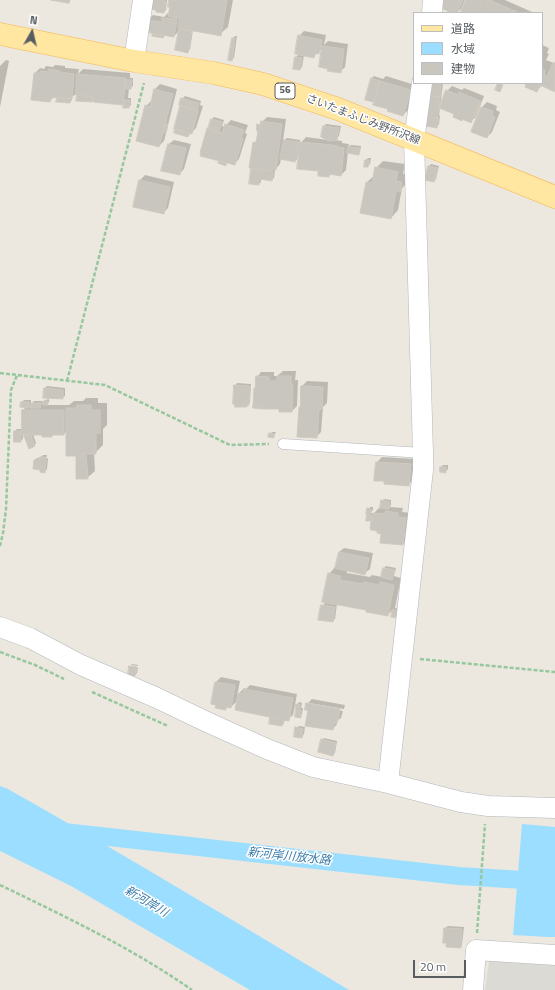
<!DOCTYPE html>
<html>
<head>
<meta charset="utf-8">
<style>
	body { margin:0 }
	#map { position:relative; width:555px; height:990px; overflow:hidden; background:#ece8df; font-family:"Titillium Web","Noto Sans JP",sans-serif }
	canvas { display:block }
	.legend { position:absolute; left:413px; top:12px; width:130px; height:72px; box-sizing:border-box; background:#fff; border:1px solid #bcbec0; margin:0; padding:5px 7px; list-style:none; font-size:12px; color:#585d61 }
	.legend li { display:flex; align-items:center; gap:8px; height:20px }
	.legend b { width:20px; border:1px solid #bcbec0 }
	.north { position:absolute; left:12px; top:12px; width:40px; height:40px; -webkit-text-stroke:3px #fff; paint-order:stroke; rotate:8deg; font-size:11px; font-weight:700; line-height:16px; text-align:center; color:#585d61 }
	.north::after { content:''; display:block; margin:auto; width:14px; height:18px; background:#585d61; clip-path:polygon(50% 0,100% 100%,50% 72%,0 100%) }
	.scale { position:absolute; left:413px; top:960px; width:53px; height:18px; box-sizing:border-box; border:2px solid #585d61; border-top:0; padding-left:5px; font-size:12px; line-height:14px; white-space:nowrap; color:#585d61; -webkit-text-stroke:3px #fff; paint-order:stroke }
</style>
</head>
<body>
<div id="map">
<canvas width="555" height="990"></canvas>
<ul class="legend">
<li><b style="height:5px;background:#ffe7a1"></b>道路</li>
<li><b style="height:11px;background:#9cdeff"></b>水域</li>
<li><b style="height:11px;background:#c9c5bf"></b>建物</li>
</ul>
<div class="north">N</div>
<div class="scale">20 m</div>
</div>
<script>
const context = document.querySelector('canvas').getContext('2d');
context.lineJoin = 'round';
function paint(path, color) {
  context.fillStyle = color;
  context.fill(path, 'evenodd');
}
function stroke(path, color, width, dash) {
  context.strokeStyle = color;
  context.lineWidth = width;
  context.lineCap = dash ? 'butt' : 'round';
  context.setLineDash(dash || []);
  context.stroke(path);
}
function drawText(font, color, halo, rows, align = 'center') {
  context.font = font + ' "Titillium Web","Noto Sans JP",sans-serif';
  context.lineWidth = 3;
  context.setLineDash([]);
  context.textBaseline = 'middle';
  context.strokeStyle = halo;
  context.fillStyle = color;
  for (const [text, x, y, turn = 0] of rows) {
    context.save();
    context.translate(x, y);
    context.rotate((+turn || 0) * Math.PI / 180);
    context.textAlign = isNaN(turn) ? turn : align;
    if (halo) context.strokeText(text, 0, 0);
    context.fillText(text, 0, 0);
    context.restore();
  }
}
paint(new Path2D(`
	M489,961L555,965V990H485Z`), '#dcdad4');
paint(new Path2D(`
	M0,786L8,789C123,854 236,922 349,990H250L71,886L0,851Z
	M522,824L555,827V937H548L513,935Z`), '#9cdeff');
paint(new Path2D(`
	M151,0H167L166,10L164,12Z
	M170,0H233L228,27L220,34L193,30L190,49L187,52L180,30L174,36L166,35L163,37L154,34L155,33L148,20L153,15L164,17L168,13H170L171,7Z
	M445,0H465L461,9L456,13H455Z
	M467,0H487L486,2L488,0H505L532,12L531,13H461Z
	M304,31L326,35L324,45L328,41L348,44L345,67L340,72L322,49L313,57L304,55L302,67L300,69L294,68L296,57L299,54V36Z
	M235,36H237L234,58L231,60L233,38Z
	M542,45L549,48L547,53L549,54L546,60L554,63L555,62V91L542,85L537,91L527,83H542Z
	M6,60L9,61L0,107V66Z
	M55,65L65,66V68L79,69L78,74L83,69L130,73V78H133V86L130,88H129L128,98H131V105L128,107L125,102L123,104L94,99L92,101L77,93L72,97V100L70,102L57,98L59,97L55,96L50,101L35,73L40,68L44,69L46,66L53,67Z
	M374,76L383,79L386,76L415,85L408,110L403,115L389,108L372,78Z
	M433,83H443L440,107L447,91L452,86L462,90L464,88L484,96L476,117L471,121L463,118L461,120L456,113L440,107L439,115L440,116L439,124L437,127L430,96L431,95Z
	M160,84L177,89L164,141L159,146L146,106L151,101H152L155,89Z
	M185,96L201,101L200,105L203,106L196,128L188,136L175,128L181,106L182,105V99Z
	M487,102L497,106L496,110L500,112L492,132L487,137L473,131L482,107Z
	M214,117L224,120L222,126L225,127L226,125L231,120L248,125L245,133L247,134L239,159L234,164L228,162L225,165L219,163L220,160L208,129L210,127L212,119Z
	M267,117L286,119L283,141L287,138L300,140V144L306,137L328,140L324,126L326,124L341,126L339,136L335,140L342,141V143L349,144L348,147L351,145L361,146L360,152L358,154L348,152L346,170L341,175L331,174L329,176L320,170L301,149H299L297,159L295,161L281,159L280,164L275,170L274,178L272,180L261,178V182L259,184L250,183L252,169L253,168L254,143L258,139L259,130L258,125L261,123Z
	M174,140L191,144L184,169L179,174L169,144Z
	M368,158H371L370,164L368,166L366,160Z
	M383,161L405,164L403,174L409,175L407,183L402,188L398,210L391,218L367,182L375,175L376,168Z
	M431,164L439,166L436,179L434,181L426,179L429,166Z
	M145,175L174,182L168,208L163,213L134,206L140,180Z
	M283,371H296L295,380H298L297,406L292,411H279L280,408L256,387L257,377L261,372H274V376H277Z
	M307,381L328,382L327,403L323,407L321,432L316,437L301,406L302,386Z
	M237,383L251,384L250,402L247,406H236L235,386Z
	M47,386L65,388V396L62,398L44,389Z
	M86,398H98V403H107V425L103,429V445L95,453H94L95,471L87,478L77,455L67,431L64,434H54L52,436H43V434H33L36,443L34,446L26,437L29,434H23V439L20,441L15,431L17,429H23V410L26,407L22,402L24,400H31V405L34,401H42V403L45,400L49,399V402L46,405H69L74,401H83Z
	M272,432H276L275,434L273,437L270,434Z
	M43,455H47L46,459L48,458L47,469L45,472L41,469L35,460L37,458H40Z
	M382,457L415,459L414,480L409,484L377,462Z
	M443,465H448V469L445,472L441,467Z
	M384,499L391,500V505L390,507L403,508L402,512L411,513L408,539L403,544L381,542L382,533L372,518L370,520L368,515L370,513L368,509L370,507H373V510L370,513H374L379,508H381L382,501Z
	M344,548L373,553L370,569L365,573L347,570V573L370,577L372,575L382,577L384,568L386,566L396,568L394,576L401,578L395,608L400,609L393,617L394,609L387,615L367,610L337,604L335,619L332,621L322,606L326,602L329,574L336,566L339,552Z
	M132,664L138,665V666L131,665Z
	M130,666L138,668L137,673L135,675Z
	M221,677L240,681L237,696L244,688L246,689L250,685L297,694L293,715L288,719H285L284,723L282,725L271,718L238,700L231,707L228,706L225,709L216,682Z
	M312,699L345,705L344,709L309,703V705L343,711L341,718L338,720L337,724L333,729L309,709L307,704Z
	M299,702L302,703L301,708H303L302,714L300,716L297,705Z
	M299,726L305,727L304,734L302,737L296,728Z
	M324,738L337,741L335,753L332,755L322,740Z
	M448,926L464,927L462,945L460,947L445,928Z`), '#0003');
stroke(new Path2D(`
	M64,832L459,876L555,882`), '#9cdeff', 18);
const building = new Path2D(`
	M51,0H70L69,3Z
	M150,0H165L164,2H166L164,13L156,12V10L149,9Z
	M169,0H181L178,18L168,16L170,7H168Z
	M183,0H227L221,36L178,28Z
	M444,0H463L457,13H452L441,8Z
	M466,0H485L479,13H460Z
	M487,0H490L519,13H481Z
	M162,18L177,19L174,37L145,32L147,20L162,22Z
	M179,29L192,31L188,53L175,50Z
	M153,34L164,36L163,38L152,36Z
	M298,35L322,40L319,54L315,53L314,58L295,54Z
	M232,38H235L232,61L228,60Z
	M322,46L344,49L341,73L327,71L328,69L319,67Z
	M295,57L302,58L300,70L293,69Z
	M553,63L555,64V92L540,85L537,92L525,87L526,83H542V69L545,70L544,75L547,76Z
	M49,69L60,71V72L74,74L72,99L51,97L50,102L31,100L34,73H40V71L49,72Z
	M77,74L126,78L123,105L93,102V97L76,95Z
	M371,78L380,81L374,102L365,100Z
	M125,80H132L131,89H125Z
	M380,81L411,90L403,116L387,111L388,109L373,105Z
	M432,83L441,84L440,97L430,95Z
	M498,83L503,85L500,92L495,90Z
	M154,89L173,94L159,147L136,141L145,105L150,107Z
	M446,90L458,95L459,92L480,101L471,123L462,119V121L453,117L454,114L439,108Z
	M77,95L92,97V102L76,101Z
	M429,96L440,97L437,119L426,118Z
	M57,98L71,99L70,103L56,102Z
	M181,98L199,103L197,110L179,105Z
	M124,100H130L129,108H123Z
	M480,101H481L475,117L474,116Z
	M180,106L198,111L192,134L174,129Z
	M481,107L493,111L492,115L495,117L487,138L471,132Z
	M437,117H439L437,128L426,126L427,118L437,119Z
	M211,119L222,122L219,132L208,129Z
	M261,121L282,124L276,170L269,169V171L249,168L253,142L256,143L258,131H259Z
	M165,124H168L166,133L163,132Z
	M225,124L244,130L241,138L243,139L235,165L200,156L201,153H200L207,128L222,133Z
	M257,124L260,125L259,131H257Z
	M323,126L339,128L337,140L329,141L321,137Z
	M175,129L189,133L188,137L174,133Z
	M284,140L299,142L295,162L280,159Z
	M300,142L333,145L338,146V147L344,148L341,176L329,174V177L318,176V171L297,169Z
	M168,144L186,148L180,175L161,171Z
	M348,147L360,148L359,155L347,153Z
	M365,160H369L368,167H364Z
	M219,161L226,163V166L218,163Z
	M428,166L438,168L434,182L425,180Z
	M375,167L398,172L396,181L402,182L400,192L396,191L391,219L360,213L366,182L372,183Z
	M251,169L273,171L272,181L259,179V185L249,184Z
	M139,180L170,187L164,214L133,207Z
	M256,376L269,377V381H277V376H291V384H293L292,412H279V409H262V406H253L254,388H255Z
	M234,385L250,386L249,405L233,404Z
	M301,386L323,387L322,409H319L317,438L297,437L299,407H300Z
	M44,388L63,390V399L43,398Z
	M47,401L48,405H43L42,402Z
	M21,402H29V408L20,407Z
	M31,403H41L40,408H31Z
	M235,404L247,405V407H235Z
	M77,405H91V410H100V433H96V454H81V455H86L88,479H76V456H66V408H77Z
	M253,406H262V409L253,408Z
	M22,410H64V435H52V437H42V435H22Z
	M14,431H21V442H14Z
	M269,433L274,434V438L268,437Z
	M30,435H31L35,446L29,449L24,436Z
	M40,457H45V460H46L45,473L40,472V470L33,469L34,460H39Z
	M376,462L411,464L409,486L384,484V481H374V478Z
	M440,467H446V473L440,472Z
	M381,500L390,502L389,509L380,508Z
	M367,508L371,509V514H366Z
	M386,511L398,513V517L406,518L403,545L380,543L381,534L377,533V531L371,530L370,528L372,515H373V513L385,514Z
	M367,515H371V521H366Z
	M339,552L369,558L365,575L335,568Z
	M383,568L395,570L392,580L381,577Z
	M328,573L340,576V580L363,584L364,582L379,585L380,582L394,585L388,616L366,612V610L322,602Z
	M321,605L335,607L333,622L318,620Z
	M392,610L399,611L398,618L391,617Z
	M129,666L137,667L135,676L128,675Z
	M215,682L235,685L231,708L226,707V710L215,708L216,705L211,704Z
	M244,689L293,698L289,721L235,710L238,693L243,694Z
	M306,703L340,709L338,719H337L336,724L334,723L333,730L305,726L308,710H305Z
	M296,704L300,705L299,710H301V718L295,717Z
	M270,717L284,720L282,726L269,724Z
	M295,727L303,729L302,738L294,737Z
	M321,739L336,743L333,756L318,752Z
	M444,928L462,929L461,948L446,947V943H443Z`);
paint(building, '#c9c5bf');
stroke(building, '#d0c9be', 1);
const lane = new Path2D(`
	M283,444L423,453`);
const street = new Path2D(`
	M432,13L433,0
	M134,61L143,0
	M0,627L30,638L81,665L157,698L207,722L267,749L313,767L388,783L461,802L488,806L555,808
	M388,783L423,470V453L414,140L422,83
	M473,990L476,950L555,955`);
const primary = new Path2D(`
	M0,34L134,61L214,73L263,84L338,109L555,197`);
stroke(lane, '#b2b7bb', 11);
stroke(street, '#b2b7bb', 21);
stroke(primary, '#f3b651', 23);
stroke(new Path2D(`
	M0,373L105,385L230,445L269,444
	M67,381L144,83
	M0,546L3,533L6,509L11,390L17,375
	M0,652L35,665L64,679
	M420,659L555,672
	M92,692L168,726
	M0,885C66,917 132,948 192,990
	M477,933L485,824`), '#96c79f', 2.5, [4, 2]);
stroke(lane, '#fff', 10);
stroke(street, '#fff', 20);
stroke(primary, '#ffe7a1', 22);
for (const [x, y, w] of [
	[285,91,20]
]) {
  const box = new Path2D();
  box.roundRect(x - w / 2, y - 8, w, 16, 3);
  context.fillStyle = '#fff';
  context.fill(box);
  stroke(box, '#585d61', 1);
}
drawText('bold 10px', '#585d61', null, [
	["56",285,91]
]);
drawText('11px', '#585d61', '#fff', [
	["さいたまふじみ野所沢線",363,120,21]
]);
drawText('italic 12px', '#377aa8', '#fff', [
	["新河岸川放水路",289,857,6],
	["新河岸川",146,902,31]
]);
</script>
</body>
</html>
